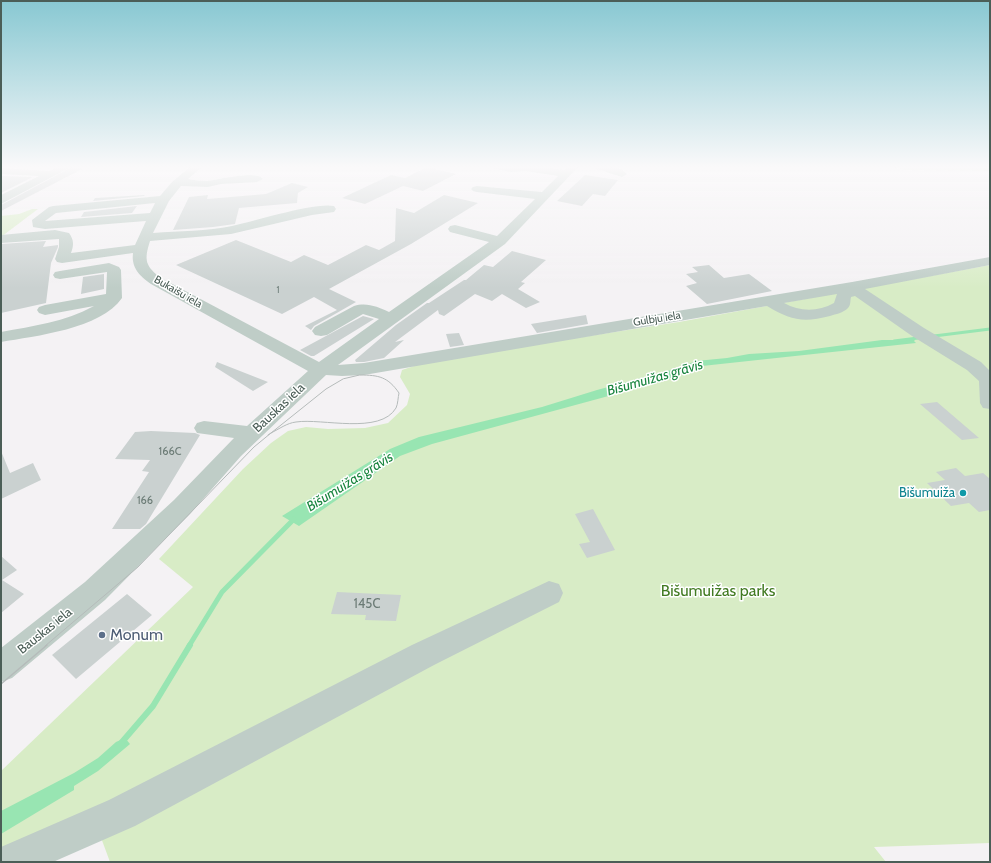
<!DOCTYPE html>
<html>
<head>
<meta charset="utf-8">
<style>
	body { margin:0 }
	#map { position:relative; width:991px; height:863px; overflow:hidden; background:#f4f2f4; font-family:Cabin,sans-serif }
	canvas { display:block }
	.frame { position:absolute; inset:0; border:2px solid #4b5e57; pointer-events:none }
</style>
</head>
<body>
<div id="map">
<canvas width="991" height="863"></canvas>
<div class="frame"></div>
</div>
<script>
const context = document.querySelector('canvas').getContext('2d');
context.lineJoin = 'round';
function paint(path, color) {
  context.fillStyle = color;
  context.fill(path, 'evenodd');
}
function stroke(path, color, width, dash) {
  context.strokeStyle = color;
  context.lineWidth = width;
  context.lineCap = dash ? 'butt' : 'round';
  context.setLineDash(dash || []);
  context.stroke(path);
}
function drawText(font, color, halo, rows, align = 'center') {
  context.font = font + ' Cabin,sans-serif';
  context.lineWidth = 3;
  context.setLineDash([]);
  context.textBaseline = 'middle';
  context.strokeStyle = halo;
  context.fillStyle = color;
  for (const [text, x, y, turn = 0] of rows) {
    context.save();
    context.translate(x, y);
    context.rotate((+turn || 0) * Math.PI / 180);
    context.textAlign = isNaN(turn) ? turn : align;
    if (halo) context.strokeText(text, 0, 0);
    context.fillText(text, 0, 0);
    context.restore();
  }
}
paint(new Path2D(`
	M894,167H990V171L903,170Z
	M32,209H38L1,237V216L19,214Z
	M990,265V843L874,847L886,862H110L93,816L1,857V771L193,587L159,559L243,469L271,443L288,431L306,427L328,429L365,428L388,423L407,405L410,394L400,377L402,370L417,365L576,338L679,322Z`), '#d8ecc6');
paint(new Path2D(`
	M882,340H915L914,341L916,343L702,366L660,382L432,444L400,456L299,526L282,516L390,449L419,437L542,407L597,390L675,369L696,361L727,358L749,354L799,351Z
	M125,738L130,744L98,771L74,786V790L1,834V811L74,773L98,758L116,742Z`), '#98e5b2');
stroke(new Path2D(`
	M934,336L990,329
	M894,341L918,338`), '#98e5b2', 3);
stroke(new Path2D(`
	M189,646L222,592L294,519`), '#98e5b2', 5);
stroke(new Path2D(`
	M122,742L153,706L190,645`), '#98e5b2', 6);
paint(new Path2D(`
	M72,167H86L1,211V205Z
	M427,167L456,174L423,191L403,186L365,204L342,198L391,175L405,178Z
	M585,175L618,180L605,196L593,194L582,206L557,201Z
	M1,176L33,177L1,193Z
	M292,183L308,187L298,193L297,203L239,208L235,224L213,227L173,230L189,197L208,195L207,199L266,194Z
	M145,195L144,196L93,201L95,198Z
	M444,195L478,203L411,244L329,289L356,302L314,326L311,330L305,326L337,310L314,297L282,314L176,265L236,240L291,262L304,255L328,265L366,245L379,250L395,241L396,208L414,213Z
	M137,206L132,213L81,217L84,212Z
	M46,241L43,247L58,245V247L51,263L46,303L1,313V244Z
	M512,251L546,260L521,282L525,283L518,289L540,302L526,308L502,294L492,301L475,294L444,316L439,314L438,310L395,342L404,340L384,358L364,362H356L355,360L396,325L427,303H429L464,280H466L484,265L493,267Z
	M709,265L724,278L749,274L772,291L707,304L686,286L697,283L686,274L698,272L692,267Z
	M104,274V289L81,294L83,277Z
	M586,315L588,324L537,333L531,324Z
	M363,316L374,319L314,356H311L300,350Z
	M459,333L464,345L450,347L446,334Z
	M217,362L268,382L253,391L215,367Z
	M937,402L979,438L962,440L920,404Z
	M151,431L195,433L200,435L146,524L140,529H112L149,472L142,471L150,460L115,459L135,432Z
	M1,451L10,473L33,463L41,480L1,499Z
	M956,468L965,476L983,473L990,479V510L979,512L969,503L951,506L927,483L945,480L936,472Z
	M593,509L615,550L587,558L579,544L590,542L575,514Z
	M1,556L17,570L2,580L24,594L1,613Z
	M337,592L401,595L396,621L365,620L366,615L331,614Z
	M127,594L152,615L76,679L52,655Z`), '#cad1d0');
paint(new Path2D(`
	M57,167H71L1,204V195L39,176L1,174V168L50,171Z
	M190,167H202L188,179C194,180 201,181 207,181C218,180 256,170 263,179L257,182L221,184L208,187L181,186L169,201L153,233C179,231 207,231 232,226C255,221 315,202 334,206L336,209L334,212L312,215L231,234L150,241C144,260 145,266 161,278L319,362L379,319L363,314L327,335L321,336L315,335L312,331L315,327L354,306C367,302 378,307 389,312L489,242L450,232L448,229L450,226L455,225L497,236L535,199L477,192L473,191L471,189L473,187L477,186L542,192L558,176L526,171L511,172L495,169L494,167H544L564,170L567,167H578L505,244L338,365L364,363L852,282L990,257V265L865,289L924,328L981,362L990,371V409L983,408L980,403L979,381L967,370L912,336L855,296L851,297C850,301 851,305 848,308C843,313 836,314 830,316C803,323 790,320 767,306L364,375L342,376L326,375L241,456L190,514L105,600L12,678L1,682V648L85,582L174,500L234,438L197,433L194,428L197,423L204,421L247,426L308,371L151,284C140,276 131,268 133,253L62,263L57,262L55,259L59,247V239L1,243V235L55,230L69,233C74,240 74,245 71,253L135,245L146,221L45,229L33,227L32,220L49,207L53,206L160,196L172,182ZM155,203L150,213L45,221L56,213ZM837,294L834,303C818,312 800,312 784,303Z
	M596,167C606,167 621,166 627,174L622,177L597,169Z
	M109,263L119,267L121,270L122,298C101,329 35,336 1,342V332C33,326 65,322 94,306L45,315L39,313L37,310L39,307L45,305L106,294L107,272L60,279L55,278L53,275L55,272L60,271Z
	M549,581L559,584L563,593L559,602L434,665L135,826L53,862H1V847L109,800L412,645Z`), '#bfcdc7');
stroke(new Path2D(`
	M360,375C379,375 388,377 399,393C398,397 398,404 396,408C380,435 322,418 296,422C287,423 279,429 271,433L326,389L343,379Z
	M268,435L271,433
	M45,646L138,567L254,447L271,433`), '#b5bbba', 1);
stroke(new Path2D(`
	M1,684L47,645`), '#b5bbba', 1.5);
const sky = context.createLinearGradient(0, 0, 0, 288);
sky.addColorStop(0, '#88c8d2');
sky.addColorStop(0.58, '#faf9fa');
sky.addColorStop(1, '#faf9fa00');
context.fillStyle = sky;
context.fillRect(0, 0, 991, 288);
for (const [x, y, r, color] of [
	[963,493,4,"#0f9aa8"],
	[102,635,4,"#5c6f8a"]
]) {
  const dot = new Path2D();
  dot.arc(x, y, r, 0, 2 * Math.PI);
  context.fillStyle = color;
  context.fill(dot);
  stroke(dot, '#fff', 1.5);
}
drawText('9px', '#6b7b75', null, [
	["1",278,290]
]);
drawText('11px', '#4b5e57', '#fff', [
	["Bukaišu iela",178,292,30],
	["Gulbju iela",657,319,-9]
]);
drawText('11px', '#6b7b75', null, [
	["166C",170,452],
	["166",145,501]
]);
drawText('13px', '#4b5e57', '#fff', [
	["Bauskas iela",279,408,-43],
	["Bauskas iela",45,631,-39]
]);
drawText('13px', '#0d838f', '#fff', [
	["Bišumuiža",955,493]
], 'right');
drawText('13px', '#6b7b75', null, [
	["145C",367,604]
]);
drawText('italic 14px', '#19853f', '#fff', [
	["Bišumuižas grāvis",655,378,-16],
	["Bišumuižas grāvis",350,482,-32]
]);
drawText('16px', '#417a21', '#fff', [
	["Bišumuižas parks",718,591]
]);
drawText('16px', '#4e5e75', '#fff', [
	["Monum",110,635]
], 'left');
</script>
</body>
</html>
